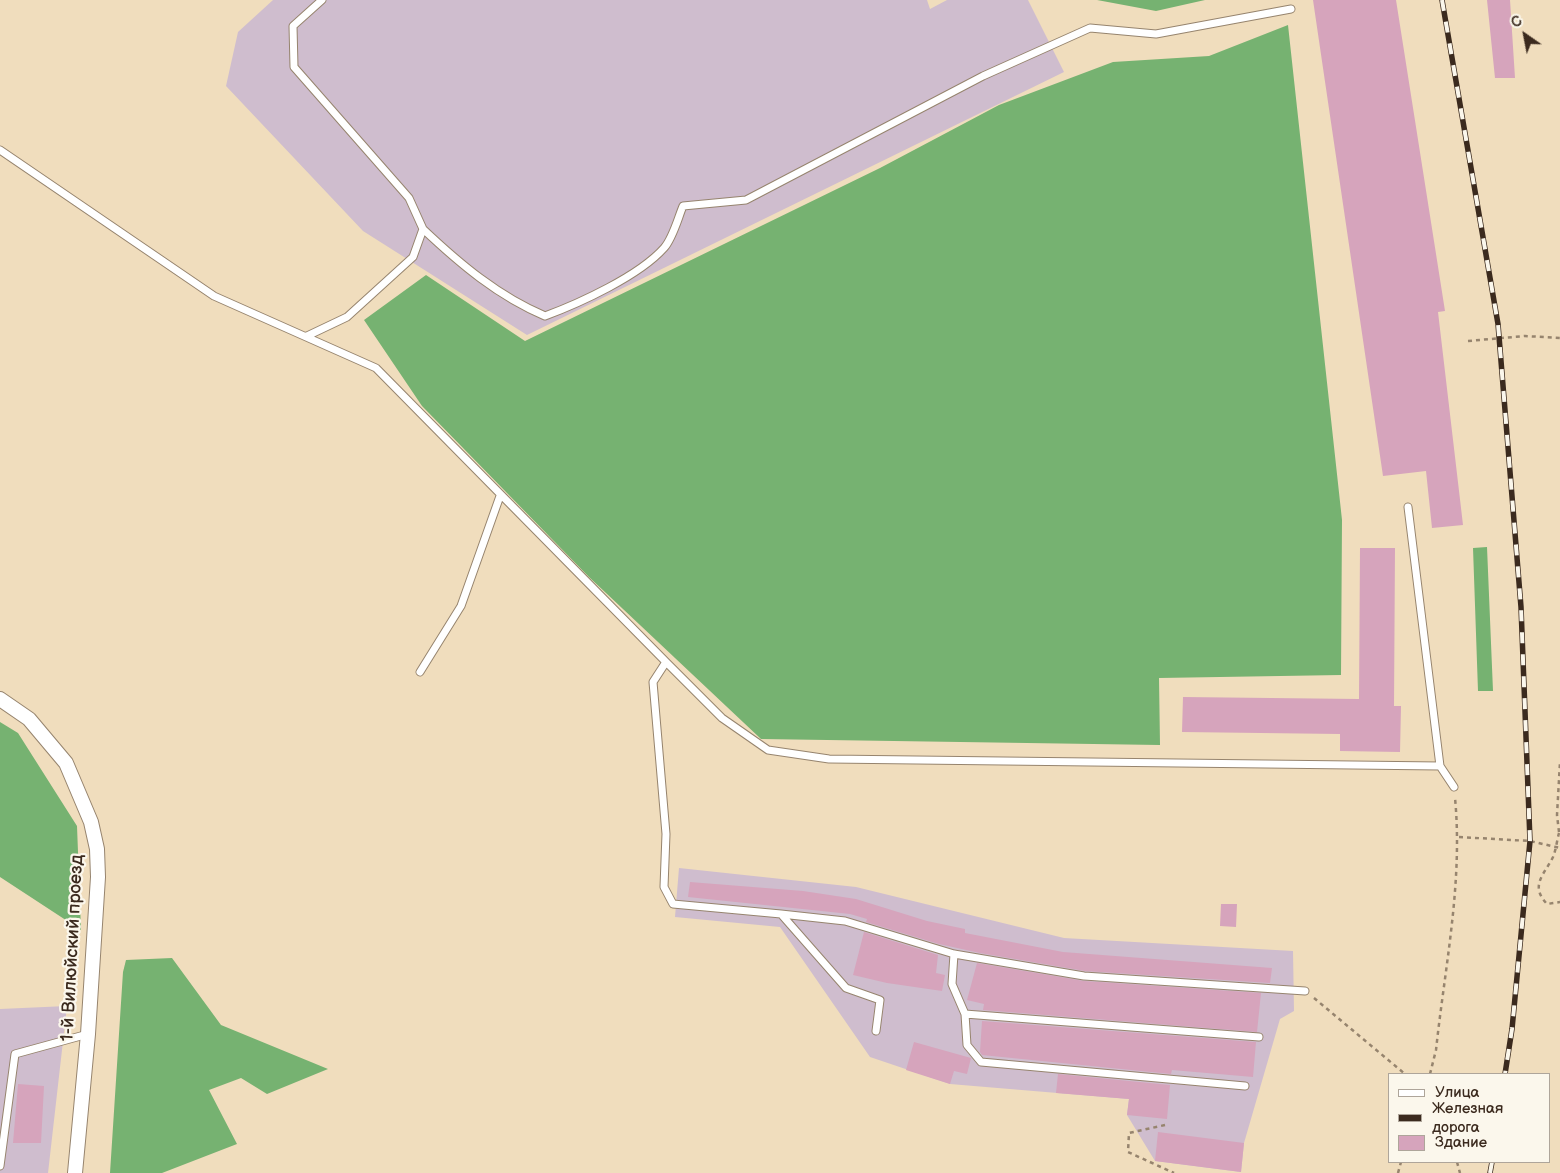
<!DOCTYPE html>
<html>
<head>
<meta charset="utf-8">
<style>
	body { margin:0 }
	#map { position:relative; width:1560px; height:1173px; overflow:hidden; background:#f0ddbd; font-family:"Balsamiq Sans",sans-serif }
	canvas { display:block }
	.legend { position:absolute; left:1388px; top:1073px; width:162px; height:90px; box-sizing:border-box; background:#fbf7ec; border:1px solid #aea59a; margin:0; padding:6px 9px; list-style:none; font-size:15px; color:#3b2a1e }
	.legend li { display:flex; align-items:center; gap:10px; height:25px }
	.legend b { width:25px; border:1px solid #aea59a }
	.north { position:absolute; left:1500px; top:10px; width:50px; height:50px; -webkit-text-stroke:4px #fbf7ec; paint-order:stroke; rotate:327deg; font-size:14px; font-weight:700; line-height:20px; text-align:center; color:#3b2a1e }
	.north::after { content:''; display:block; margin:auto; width:18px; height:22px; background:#3b2a1e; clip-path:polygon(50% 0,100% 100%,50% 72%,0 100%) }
</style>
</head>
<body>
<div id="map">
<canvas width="1560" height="1173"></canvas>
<ul class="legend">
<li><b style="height:6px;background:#fff"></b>Улица</li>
<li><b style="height:6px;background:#3b2a1e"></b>Железная дорога</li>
<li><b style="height:14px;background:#d6a4bc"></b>Здание</li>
</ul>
<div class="north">С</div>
</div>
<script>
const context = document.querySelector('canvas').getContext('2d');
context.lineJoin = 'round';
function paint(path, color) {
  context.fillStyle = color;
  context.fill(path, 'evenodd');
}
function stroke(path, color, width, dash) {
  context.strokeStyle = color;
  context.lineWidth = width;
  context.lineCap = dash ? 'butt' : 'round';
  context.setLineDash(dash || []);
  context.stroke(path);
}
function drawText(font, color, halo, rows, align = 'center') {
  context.font = font + ' "Balsamiq Sans",sans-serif';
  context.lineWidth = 4.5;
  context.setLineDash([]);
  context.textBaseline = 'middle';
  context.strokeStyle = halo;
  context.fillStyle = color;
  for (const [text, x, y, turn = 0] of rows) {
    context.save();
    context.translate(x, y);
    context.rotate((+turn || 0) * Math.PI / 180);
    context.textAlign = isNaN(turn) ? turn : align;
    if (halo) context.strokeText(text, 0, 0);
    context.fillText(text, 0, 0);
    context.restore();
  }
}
paint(new Path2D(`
	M273,0H927L930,9L947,0H1028L1064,72L527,335L363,231L226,86L238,32Z
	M679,868L856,887L1064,938L1293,951L1294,1011L1280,1019L1244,1143L1241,1172L1155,1161L1127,1115L1129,1099L950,1084L870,1057L780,927L675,917Z
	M67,1006L48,1173H0V1009Z`), '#cfbdce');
paint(new Path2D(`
	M1097,0H1205L1156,11Z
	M1288,25L1342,520L1341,675L1159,678L1160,745L761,739L589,577L422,406L364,320L426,275L525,341L880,168L999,105L1113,62L1209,56Z
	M1487,547L1493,691H1478L1473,548Z
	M0,722L18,733L77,826L81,930L0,877Z
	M172,958L221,1025L328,1069L267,1094L241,1078L209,1090L237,1144L162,1173H110L123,972L126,960Z`), '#76b271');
paint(new Path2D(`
	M1313,0H1396L1445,311L1438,312L1463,525L1432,528L1426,471L1383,476Z
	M1487,0H1510L1515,78H1495Z
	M1360,548H1395L1394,706H1401L1400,752L1340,751V734L1182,732L1183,697L1359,699Z
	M690,882L803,891L856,899L927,921L965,929V933L1063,952L1272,968L1270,983L1085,971L980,953L939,944L866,922L867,919L850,914L688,897Z
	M1221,904H1237L1236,927L1220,926Z
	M864,932L938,955L936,973L945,975L942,991L887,983L853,975Z
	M977,963L1084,981L1261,993L1257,1032L983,1010L984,1004L967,1000Z
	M982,1021L1256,1042L1253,1077L1172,1070L1171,1074L982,1055L980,1052Z
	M914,1042L971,1058L967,1074L954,1071L950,1084L906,1070Z
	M1058,1074L1170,1085L1167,1119L1127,1115L1129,1099L1056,1093Z
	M18,1084L44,1086L41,1143H13Z
	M1158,1132L1244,1143L1241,1172L1155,1161Z`), '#d6a4bc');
const service = new Path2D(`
	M0,150L214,296L376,368L666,662L653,682L666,834L664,887L673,904L781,914L846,988L880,1000L876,1031
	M423,229C460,264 498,296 545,316C580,303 639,276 664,248C673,238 678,218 683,206L746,200L983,76L1090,28L1156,34L1291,9
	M307,336L347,317L413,257L423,229L409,198L294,67L293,26L322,0
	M1408,507L1440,766L1454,787
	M666,662L722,718L768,750L829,759L1440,766
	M420,672L461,606L500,496
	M781,914L845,921L954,954L1084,976L1305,991
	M954,954L952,984L965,1014L967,1045L981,1062L1245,1086
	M965,1014L1259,1037
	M0,1166L15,1054L88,1034`);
const minor = new Path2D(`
	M0,699L29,719L66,763L91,822L97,849L98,877L88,1034L75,1173`);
stroke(service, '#96846e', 9);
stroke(minor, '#96846e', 16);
stroke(new Path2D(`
	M1468,341L1525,336L1560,338
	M1559,832L1557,815L1560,762
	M1559,833C1557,840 1556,850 1553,857C1545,874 1529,885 1547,904L1560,902
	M1459,837L1530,841L1560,848
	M1314,998L1405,1074
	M1430,1074L1436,1050C1445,966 1463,882 1455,798
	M1165,1125L1129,1133L1128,1152L1174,1173
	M1457,1162L1460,1173
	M1398,1173L1401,1162`), '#96846e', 2.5, [4, 4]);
stroke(service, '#fff', 7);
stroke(minor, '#fff', 14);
const rail = new Path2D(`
	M1442,0L1498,324L1521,607L1530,841L1512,1029L1505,1074
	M1490,1173L1492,1162`);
stroke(rail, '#3b2a1e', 5.5);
stroke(rail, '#fbf7ec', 4, [11]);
drawText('18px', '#3b2a1e', '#fbf7ec', [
	["1-й Вилюйский проезд",73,948,-87]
]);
</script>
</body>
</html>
